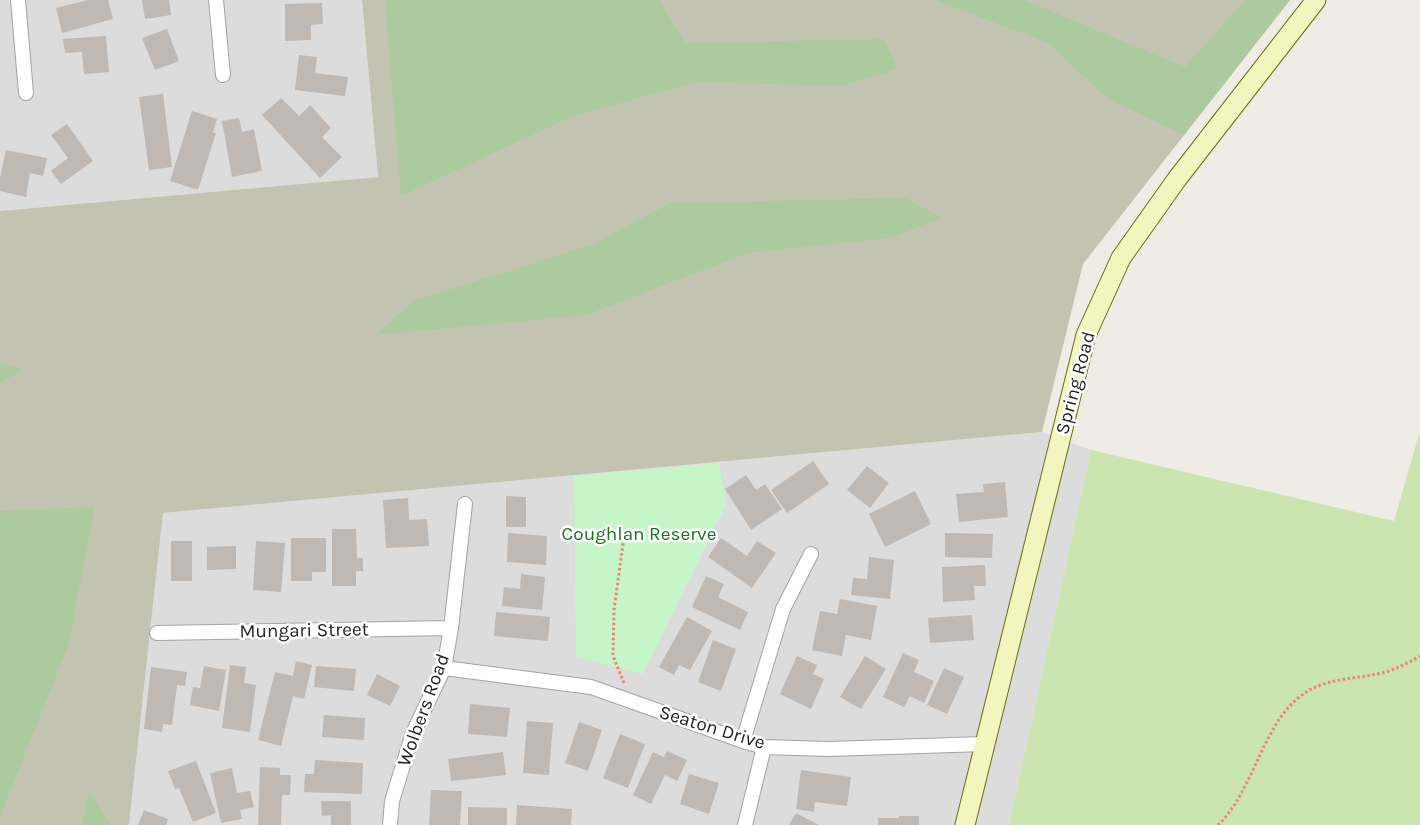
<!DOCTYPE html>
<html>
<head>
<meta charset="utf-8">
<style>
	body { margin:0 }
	canvas { display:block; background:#efece6 }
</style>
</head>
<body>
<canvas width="1420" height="825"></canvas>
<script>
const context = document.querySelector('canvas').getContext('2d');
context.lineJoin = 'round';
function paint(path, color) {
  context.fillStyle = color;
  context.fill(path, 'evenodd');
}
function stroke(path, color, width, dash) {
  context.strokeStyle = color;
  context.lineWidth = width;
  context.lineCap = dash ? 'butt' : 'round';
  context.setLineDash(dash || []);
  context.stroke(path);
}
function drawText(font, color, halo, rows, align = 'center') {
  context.font = font + ' Karla,sans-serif';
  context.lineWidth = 5;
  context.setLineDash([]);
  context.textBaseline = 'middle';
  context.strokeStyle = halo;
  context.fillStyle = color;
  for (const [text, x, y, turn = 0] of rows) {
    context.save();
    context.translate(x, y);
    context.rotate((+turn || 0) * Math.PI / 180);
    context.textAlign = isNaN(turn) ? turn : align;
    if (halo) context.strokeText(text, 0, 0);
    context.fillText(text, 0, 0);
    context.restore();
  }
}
paint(new Path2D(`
	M0,0H362L378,177L0,211Z
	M1042,432L1091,450L1009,825H129L163,513Z`), '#dddcdc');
paint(new Path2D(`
	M362,0H1290L1083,264L1042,432L163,513L129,825H0V211L378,177Z`), '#c3c3b2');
paint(new Path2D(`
	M1420,431V825H1009L1091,450L1394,521Z`), '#cae5b0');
paint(new Path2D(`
	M385,0H659L685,43L884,39L897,69L842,86L696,82L571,117L401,196Z
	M935,0H1024L1185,67L1245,0H1290L1184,135L1108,99L1048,43Z
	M905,198L942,218L890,238L748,253L586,315L376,335L413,301L594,244L670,203Z
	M0,363L23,370L0,383Z
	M95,507L68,646L0,817V511Z
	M89,791L110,823V825H82Z`), '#abcb9e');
paint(new Path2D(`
	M719,463L726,505L643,674L576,657L574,476Z`), '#c6f5ca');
paint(new Path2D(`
	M88,0H108L113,19L62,33L56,8Z
	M142,0H169L171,15L145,19Z
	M322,3L323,24L311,25V40L285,41V4Z
	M167,29L179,61L155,70L142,38Z
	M106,36L109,72L84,74L82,52L65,53L63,39Z
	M299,55L317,57L315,73L348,77L345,96L295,90Z
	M163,94L172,167L149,170L139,97Z
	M281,98L299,116L310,105L331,128L322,137L342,157L320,178L262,115Z
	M192,111L217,119L213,132L216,133L198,190L170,181Z
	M239,118L242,132L254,129L262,171L232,177L222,121Z
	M67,124L93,161L61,184L51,171L68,158L51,135Z
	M6,150L47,158L43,176L30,173L26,197L0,191V177Z
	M813,461L829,484L787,513L771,490Z
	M867,466L889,483L870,508L847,490Z
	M746,475L756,490L765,484L782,509L751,530L725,489Z
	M1005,482L1008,517L959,522L956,494L984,492L983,484Z
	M915,491L931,524L885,547L869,514Z
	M506,496L526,497V527H506Z
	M408,498L409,520L427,519L429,546L386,548L383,500Z
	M332,529H356L357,558H363V571H356V586H332Z
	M508,533L547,536L546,565L507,562Z
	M945,533L993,534L992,558L945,557Z
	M291,538H326V572H312V581H291Z
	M721,538L747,556L757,541L776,553L752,588L708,557Z
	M171,541H192V581H171Z
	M256,541L285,543L281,592L253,590Z
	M236,546V569L207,570V547Z
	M869,557L894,560L890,599L851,595L853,578L867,579Z
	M985,565L986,586H974L975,600L943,602L942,567Z
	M521,574L545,577L542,610L502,606L504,587L520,589Z
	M706,576L724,584L718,597L748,612L740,630L692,607Z
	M840,599L877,606L871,640L846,635L842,656L812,650L820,611L837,614Z
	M496,612L550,617L548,641L494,636Z
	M972,615L974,640L930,643L928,618Z
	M687,617L712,631L690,670L679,665L674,675L659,667Z
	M713,640L736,649L721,691L698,682Z
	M903,653L919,660L914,672L934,681L924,703L910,696L904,707L883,697Z
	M797,656L817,665L813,674L824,679L811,709L780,694Z
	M865,656L886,669L861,709L840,697Z
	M296,661L312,665L304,699L293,696L281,746L258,740L275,672L293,676Z
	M230,665L246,667L244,683L256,685L250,732L222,728Z
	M204,666L226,670L219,711L190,705L193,687L200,688Z
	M316,666L356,669L354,691L314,687Z
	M151,667L187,672L185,686L177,685L172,725L163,724L162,732L144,729Z
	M944,668L964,677L947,714L927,705Z
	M377,674L400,686L390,706L367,695Z
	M470,704L510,708L507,737L468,734Z
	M324,715L365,718L364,740L322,737Z
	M527,721L553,723L549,775L523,773Z
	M579,722L602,730L588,771L565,763Z
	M620,734L645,744L628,788L603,778Z
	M667,751L687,760L677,781L665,775L651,804L633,795L653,752L664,757Z
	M503,752L506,775L451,781L448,759Z
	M315,760L363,763L362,794L304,792L305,774H314Z
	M196,761L216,813L193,822L179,788L175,789L168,771Z
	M260,767L280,768V775H291L290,795H282L281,825H258Z
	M232,768L237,793L250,791L254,807L240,810L242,819L221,823L210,773Z
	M801,770L851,777L847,806L815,802L814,812L796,809Z
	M689,774L719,783L709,814L680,804Z
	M431,790L462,791L460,825H429Z
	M321,801H351V825H331V815L322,816Z
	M517,805L572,809L571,825H516Z
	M468,807L507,808V825H468Z
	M144,810L168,819L166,825H138Z
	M796,813L819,825H789Z
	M899,816H919V825H878V818H899Z`), '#bfb8b3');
const street = new Path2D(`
	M18,0L26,93
	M216,0L223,75
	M157,633L451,628
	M444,668L591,687L743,741L764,747L829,749L984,744
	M743,741L783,609L811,554
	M390,825L392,801L413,733L444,668L451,628L465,504
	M745,825L764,747`);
const secondary = new Path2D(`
	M965,825L1086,335L1121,258L1177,179L1316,0`);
stroke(street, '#a3a3a3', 16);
stroke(secondary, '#646f0d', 21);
stroke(new Path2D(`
	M624,683L613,656L614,610L625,529
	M1218,825C1254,791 1262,724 1302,695C1327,676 1360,680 1389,671C1400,667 1410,662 1420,656`), '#ef8376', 3, [2.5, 2.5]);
stroke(street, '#fff', 14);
stroke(secondary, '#f2f5be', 19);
drawText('19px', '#1f1f1f', '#fff', [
	["Spring Road",1076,383,-75],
	["Mungari Street",304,631,-1],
	["Wolbers Road",424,710,-70],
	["Seaton Drive",712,728,17]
]);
drawText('19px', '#14761c', '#fff', [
	["Coughlan Reserve",639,535]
]);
</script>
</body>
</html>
